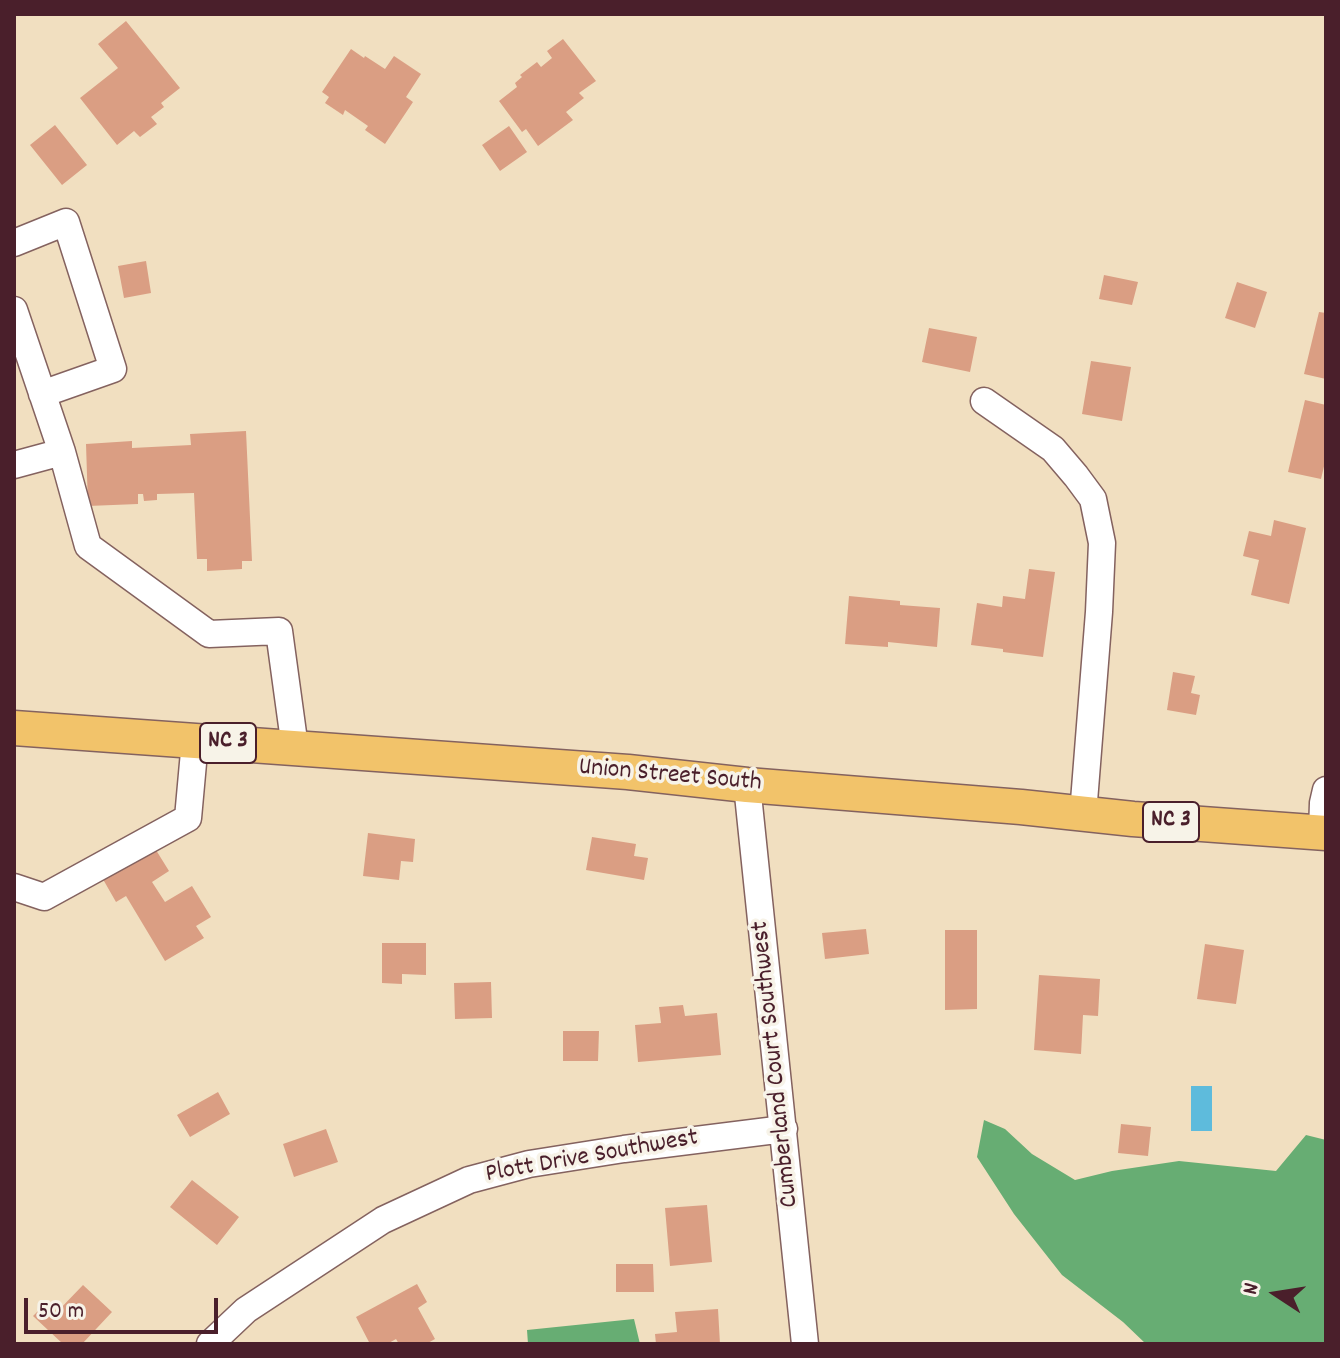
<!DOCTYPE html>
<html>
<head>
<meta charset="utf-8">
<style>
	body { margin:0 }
	#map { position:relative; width:1340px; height:1358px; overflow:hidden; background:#f1dfc0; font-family:Dekko,sans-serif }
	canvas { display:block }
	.frame { position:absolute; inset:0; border:16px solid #4a1f2b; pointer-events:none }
	.north { position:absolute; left:1236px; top:1254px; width:80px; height:80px; -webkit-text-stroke:6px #f7f3e8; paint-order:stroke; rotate:282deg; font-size:22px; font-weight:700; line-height:32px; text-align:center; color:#4a1f2b }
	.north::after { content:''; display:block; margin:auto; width:28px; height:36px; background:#4a1f2b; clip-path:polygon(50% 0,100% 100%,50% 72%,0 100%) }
	.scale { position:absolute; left:24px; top:1298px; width:194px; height:36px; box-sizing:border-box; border:4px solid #4a1f2b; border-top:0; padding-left:10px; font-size:24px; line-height:28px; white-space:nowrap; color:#4a1f2b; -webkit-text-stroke:6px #f7f3e8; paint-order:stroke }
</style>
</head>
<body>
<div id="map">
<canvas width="1340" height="1358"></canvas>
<div class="frame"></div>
<div class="north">N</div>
<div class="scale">50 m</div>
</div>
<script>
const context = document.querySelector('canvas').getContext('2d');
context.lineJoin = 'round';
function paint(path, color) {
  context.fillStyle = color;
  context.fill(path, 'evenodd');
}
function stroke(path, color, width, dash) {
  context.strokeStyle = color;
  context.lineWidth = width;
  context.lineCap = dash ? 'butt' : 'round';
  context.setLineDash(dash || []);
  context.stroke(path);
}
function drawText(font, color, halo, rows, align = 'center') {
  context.font = font + ' Dekko,sans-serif';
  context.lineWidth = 7;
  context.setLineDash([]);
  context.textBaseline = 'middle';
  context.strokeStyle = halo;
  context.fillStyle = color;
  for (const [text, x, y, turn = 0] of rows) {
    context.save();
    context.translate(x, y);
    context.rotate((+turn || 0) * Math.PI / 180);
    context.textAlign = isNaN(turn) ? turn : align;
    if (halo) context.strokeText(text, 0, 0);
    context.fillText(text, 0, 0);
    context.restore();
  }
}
paint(new Path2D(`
	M984,1120L1005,1129L1032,1154L1075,1180L1112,1171L1179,1161L1276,1171L1306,1135L1326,1140V1344H1146L1123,1322L1062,1275L1014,1214L977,1157Z
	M634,1319L640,1344H528L527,1330Z`), '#67ad73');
paint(new Path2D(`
	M1191,1086H1212V1131H1191Z`), '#5ebbdc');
paint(new Path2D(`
	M126,21L180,88L161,103L164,107L151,117L157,124L140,137L134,131L117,145L80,98L118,68L98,44Z
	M563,39L596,81L579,93L584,98L566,112L573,120L538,146L526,129L522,132L499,101L517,87L515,83L522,77L520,75L537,62L541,67L552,58L547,51Z
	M351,49L364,58L365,56L385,69L394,56L421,74L406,97L413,102L385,144L365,130L368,126L345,110L343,115L325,103L329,97L322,92Z
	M55,125L87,165L62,185L30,145Z
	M509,126L527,152L500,171L482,145Z
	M146,261L151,293L124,298L118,266Z
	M1104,275L1138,282L1132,305L1099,299Z
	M1237,282L1267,292L1255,328L1225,318Z
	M1319,312L1326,313V379L1304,374Z
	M929,328L977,337L970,372L922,362Z
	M1091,361L1131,367L1122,421L1082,414Z
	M1305,400L1326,405V458L1321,479L1288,472Z
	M246,431L252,561H242V569L207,571V559H197L194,493L157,494V500L144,501L143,494H138V504L88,506L86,444L132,441V448L191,445L190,434Z
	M1274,520L1306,528L1289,604L1251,595L1259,560L1243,556L1249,531L1271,536Z
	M1029,569L1055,572L1043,657L1003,652V649L971,645L977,603L1002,607L1003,596L1025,599Z
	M849,596L900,601V605L940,608L937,647L888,642V647L845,644Z
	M1173,672L1195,676L1191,693L1200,695L1196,715L1167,710Z
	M368,833L415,839L413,862L401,861L399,880L363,876Z
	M592,837L636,844L634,856L648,858L644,880L586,870Z
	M151,842L169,871L152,882L165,902L192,886L211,917L196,926L204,938L165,961L126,896L116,902L100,874Z
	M866,929L869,954L825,959L822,933Z
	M945,930H977V1009L945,1010Z
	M382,943H426V975L402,974V984L382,983Z
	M1205,944L1244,950L1236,1004L1197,999Z
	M1039,975L1100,979L1098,1016L1083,1015L1081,1054L1034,1050Z
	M491,982L492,1018L455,1019L454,983Z
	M683,1005L685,1016L717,1013L721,1055L638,1062L635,1025L661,1023L659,1007Z
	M563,1031H599L598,1061H563Z
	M218,1092L230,1114L190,1137L177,1115Z
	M1121,1124L1151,1127L1148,1156L1118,1153Z
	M326,1129L338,1162L294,1177L283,1144Z
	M192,1180L239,1217L217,1245L170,1207Z
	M707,1205L712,1262L670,1266L665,1208Z
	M616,1264H653L654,1292H616Z
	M417,1284L427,1302L418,1308L435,1339L426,1344H399L396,1339L387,1344H370L356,1317Z
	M83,1285L112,1312L82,1344H63L33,1316L47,1302L57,1312Z
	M718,1309L720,1344H656L655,1334L677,1332L675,1312Z`), '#da9e83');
const minor = new Path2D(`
	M14,243L66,222L113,369L42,394
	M14,310L62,452L88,546L209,634L279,631L295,748
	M984,401L1053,449L1076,476L1093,499L1102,543L1099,612L1083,814
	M14,465L62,452
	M747,785L805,1344
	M1322,832L1323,803L1326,790
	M14,887L44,897L188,818L195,741
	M210,1344L246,1310L383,1220L469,1180L529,1164L624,1149L784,1129`);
const major = new Path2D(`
	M14,728L628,772L747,785L1021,807L1133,819L1326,833`);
stroke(minor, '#84625f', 29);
stroke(major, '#84625f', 37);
stroke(minor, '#fff', 26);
stroke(major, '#f2c36a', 34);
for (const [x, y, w] of [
	[228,743,56],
	[1171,822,56]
]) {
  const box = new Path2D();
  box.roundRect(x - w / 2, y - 20, w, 40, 6);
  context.fillStyle = '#f7f3e8';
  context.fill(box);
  stroke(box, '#4a1f2b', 2);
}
drawText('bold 24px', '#4a1f2b', null, [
	["NC 3",228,743],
	["NC 3",1171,822]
]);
drawText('26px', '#4a1f2b', '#f7f3e8', [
	["Union Street South",670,777,5],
	["Cumberland Court Southwest",777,1064,-96],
	["Plott Drive Southwest",592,1158,-10]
]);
</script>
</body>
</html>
